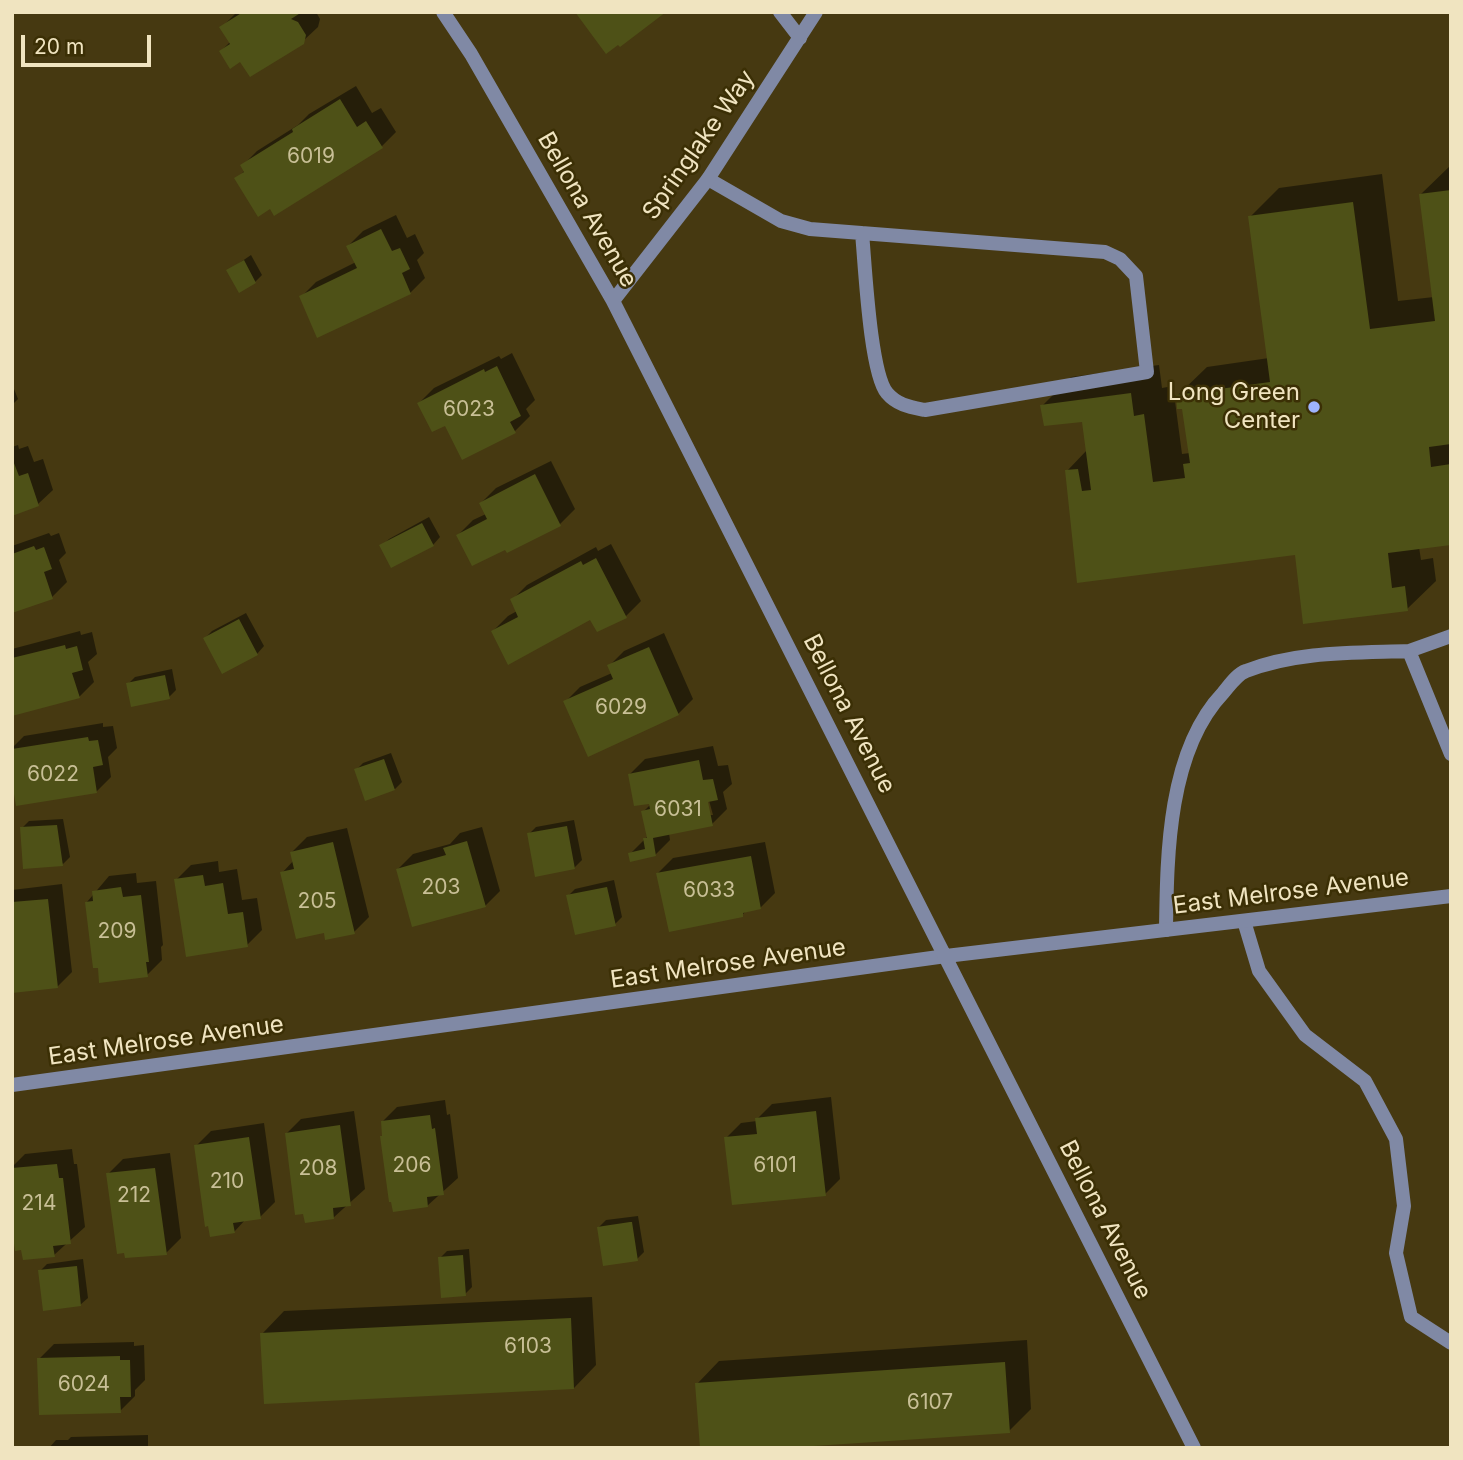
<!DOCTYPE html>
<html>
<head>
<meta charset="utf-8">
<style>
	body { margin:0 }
	#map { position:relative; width:1463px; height:1460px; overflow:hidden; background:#463911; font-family:Inter,sans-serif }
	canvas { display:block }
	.frame { position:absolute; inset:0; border:14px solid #f0e4c0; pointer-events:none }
	.scale { position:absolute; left:21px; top:35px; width:130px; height:32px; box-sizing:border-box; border:4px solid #f0e4c0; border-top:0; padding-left:9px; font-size:21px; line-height:24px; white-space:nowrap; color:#f0e4c0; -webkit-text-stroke:5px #3b2f05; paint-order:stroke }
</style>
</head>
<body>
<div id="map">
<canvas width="1463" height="1460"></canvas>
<div class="frame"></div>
<div class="scale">20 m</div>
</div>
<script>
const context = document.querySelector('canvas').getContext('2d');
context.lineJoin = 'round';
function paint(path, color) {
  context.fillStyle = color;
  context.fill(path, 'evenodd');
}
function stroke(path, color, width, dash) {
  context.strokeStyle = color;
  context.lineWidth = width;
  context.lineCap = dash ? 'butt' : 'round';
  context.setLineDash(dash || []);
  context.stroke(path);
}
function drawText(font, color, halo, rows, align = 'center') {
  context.font = font + ' Inter,sans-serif';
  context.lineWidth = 5;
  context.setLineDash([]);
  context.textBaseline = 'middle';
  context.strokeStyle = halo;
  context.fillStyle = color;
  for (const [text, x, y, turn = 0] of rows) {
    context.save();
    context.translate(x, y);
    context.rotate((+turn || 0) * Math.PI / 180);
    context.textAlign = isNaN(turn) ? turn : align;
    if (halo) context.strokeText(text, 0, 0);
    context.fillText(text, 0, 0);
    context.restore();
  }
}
paint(new Path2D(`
	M237,12H316L320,19L318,27L302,42L241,60L221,51L230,42L221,28Z
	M356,86L372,113L381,108L396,132L381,147L270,207L237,179L245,170L242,166L257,151L298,125L309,114Z
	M1451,165V543L1419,547L1421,560L1433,558L1436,581L1407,609L1296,553L1079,581L1067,471L1087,450L1083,420L1042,406L1071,377L1159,365L1162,388L1173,386L1182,454L1190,453L1184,407L1178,395L1207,367L1269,358L1250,217L1279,188L1382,174L1398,301L1434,297L1421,194Z
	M396,215L407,238L415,234L424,253L417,260L425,278L410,293L301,297L316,282L356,262L348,246L363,231Z
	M251,255L262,275L255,282L229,270Z
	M512,353L535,400L526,409L530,416L515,431L446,424L419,403L434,388L499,356L501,359Z
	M12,384L18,399L12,405Z
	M18,445L19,449L28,446L34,462L43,459L53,490L38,504L12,514V447Z
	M551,461L575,509L560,524L458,535L473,520L486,514L481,503L496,488Z
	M429,517L440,537L433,545L382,546L389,539Z
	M49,533L51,536L59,533L66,553L59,560L67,582L52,597L12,611V546Z
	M611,544L641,601L626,616L591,617L493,631L508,616L517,611L512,600L527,585L596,547L598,551Z
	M246,613L264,646L257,654L205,638L212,631Z
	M80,631L81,635L92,632L97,654L88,662L94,682L79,697L12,714V649Z
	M664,633L693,699L678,714L565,702L580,687L612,673L609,666L624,651Z
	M172,669L176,690L169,697L128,684L135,677Z
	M103,723V727L113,726L117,748L108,757L111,777L96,792L12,771V748L24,736Z
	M713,746L718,766L728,765L732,784L723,792L727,809L712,824L669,833L670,840L655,855L630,854L648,836L643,812L654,801L630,774L645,759ZM707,793L713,815H709L704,794Z
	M391,753L402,782L395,789L366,799L356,770L363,763Z
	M63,819L70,857L63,864L22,828L29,821Z
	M574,820L582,860L574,868L529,834L536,827Z
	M482,827L500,891L485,906L398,869L413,854L450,844L460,833Z
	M347,828L369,917L354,932L325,931L282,873L294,860L292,852L307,837Z
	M765,842L775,893L760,908L747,910L742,915L658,873L673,858Z
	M218,861L219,872L237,869L242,900L257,898L262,930L247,945L176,880L191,865Z
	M136,873L137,883L156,881L163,945L161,947L162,960L147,975L87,902L109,876Z
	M614,880L622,917L615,924L568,896L575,889Z
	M62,884L72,972L57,987L12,991V890Z
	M831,1097L840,1179L825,1194L726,1138L741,1123L757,1121V1119L772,1104Z
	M445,1100L447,1115L450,1114L458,1178L427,1206L384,1134L382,1122L397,1107Z
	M354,1111L365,1189L333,1218L286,1134L301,1119Z
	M264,1123L275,1202L260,1217L246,1219L234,1232L196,1146L211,1131Z
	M72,1149L74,1164H77L85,1227L54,1255L12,1214V1167L25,1154Z
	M170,1153L181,1238L166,1253L108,1174L123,1159Z
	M638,1216L644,1252L637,1259L598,1228L606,1220Z
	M469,1249L472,1287L465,1294L440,1258L447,1251Z
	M83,1259L88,1298L80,1305L40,1271L47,1264Z
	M592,1297L596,1365L574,1388L262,1334L284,1311Z
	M1027,1340L1031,1409L1009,1431L697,1384L719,1361Z
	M134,1342V1346L144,1345L145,1380L135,1390V1396L120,1411L39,1359L54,1344Z
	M148,1435V1448H49L56,1440H68L71,1437Z`), '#0007');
paint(new Path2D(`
	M243,12H302L291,19L298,22L306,35L304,44L250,77L240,62L230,69L219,51L230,44L219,27Z
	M575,12H666L620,47L618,45L606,54Z
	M340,99L357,127L366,121L383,148L274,216L270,209L258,217L234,178L244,172L240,165L293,132L292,129Z
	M1451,190V444L1429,447L1431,467L1451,464V545L1388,553L1392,588L1405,586L1408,611L1303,624L1295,555L1077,583L1065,470L1078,469L1082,491L1091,490L1082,422L1044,426L1040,405L1131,393L1134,416L1144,414L1153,482L1185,478L1183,464L1190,463L1182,409H1177L1176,395L1270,382L1248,216L1353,202L1370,329L1435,321L1419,194Z
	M381,229L392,251L400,248L410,269L402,273L411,294L317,338L299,296L357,268L346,246Z
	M244,260L256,283L239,293L226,270Z
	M497,366L521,416L510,422L516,433L462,460L445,426L432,432L417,403L484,369L485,372Z
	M12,458L19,476L28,473L39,506L12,516Z
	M535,474L561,526L507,553L505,550L472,566L456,535L487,519L479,503Z
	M422,523L434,546L391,568L379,545Z
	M34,546L36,550L44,547L52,569L44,572L53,599L12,613V554Z
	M596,558L627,618L597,632L590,620L508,665L491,631L518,617L510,599L581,561L583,565Z
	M239,619L258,655L222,674L203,638Z
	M65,645L66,649L77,646L83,670L72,673L80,698L12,716V658Z
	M649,647L679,715L588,757L563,701L613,679L607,665Z
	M165,675L170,699L131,707L126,683Z
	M88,737L89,741L98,740L103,765L93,767L97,793L16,806L12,782V749Z
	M384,759L395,790L365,801L354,769Z
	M699,760L703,780L713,779L718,800L708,802L713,826L653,838L656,856L630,862L628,853L645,849L643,838H647L641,811L650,809L649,804L634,806L628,774Z
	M57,825L63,866L23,869L20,827Z
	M567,826L575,869L535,877L527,833Z
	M467,841L486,907L412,927L396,869L446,855L443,848Z
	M333,842L355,934L325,940L324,933L296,939L280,872L294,869L290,852Z
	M751,856L761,909L743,913V917L669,932L656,873Z
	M203,875L205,886L223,883L228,914L243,912L248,947L186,957L174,879Z
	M121,887L123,897L141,895L149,962H146L148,977L99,983L98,968H93L85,902L93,901L92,891Z
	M607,887L616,926L575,935L566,895Z
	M48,899L58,988L12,993V902Z
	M816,1111L826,1196L732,1205L724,1137L757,1134L755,1118Z
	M430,1115L432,1129L435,1128L444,1195L427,1197L428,1207L393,1212L391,1202H389L380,1136H382L381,1121Z
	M340,1125L351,1206L333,1208L334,1219L305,1223L303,1214L295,1215L285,1133Z
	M249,1137L261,1219L233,1223L235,1233L210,1237L208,1226L205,1227L194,1145Z
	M57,1164L59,1178H63L71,1244L53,1246L55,1257L23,1260L21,1250L15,1251L12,1229V1168Z
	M155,1168L167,1255L125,1258L124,1253L117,1254L106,1173Z
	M630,1222H632L638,1261L603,1266L597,1227Z
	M463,1255L466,1296L441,1298L438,1257Z
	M77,1266L81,1306L43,1311L38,1270Z
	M571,1318L574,1389L264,1404L260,1333Z
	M120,1356V1360H130L131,1397H120L121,1413L39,1415L37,1358Z
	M1005,1362L1010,1433L784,1448H700L695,1383Z`), '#4e5117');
stroke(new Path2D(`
	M780,12L800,38
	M708,179L781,221L810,229L1105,252L1120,259L1136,276L1147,372L925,410C910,407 897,405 887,393C870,373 865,264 862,233
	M1409,651L1451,636
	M1244,921L1259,971L1305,1035L1365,1081L1396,1139L1404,1206L1396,1253L1411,1317L1451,1343
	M1166,930C1167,854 1168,751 1223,693C1229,686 1237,674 1246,671C1297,651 1354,653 1409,651L1451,754`), '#8089a5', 14);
stroke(new Path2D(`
	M12,1085L946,956`), '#8089a5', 14);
stroke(new Path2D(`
	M443,12L471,54L613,301L1194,1448
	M613,301L708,179L816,12
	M946,956L1451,896`), '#8089a5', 14);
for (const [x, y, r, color] of [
	[1314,407,7,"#9eb3fd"]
]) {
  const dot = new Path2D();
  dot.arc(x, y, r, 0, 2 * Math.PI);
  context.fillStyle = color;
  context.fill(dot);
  stroke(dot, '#3b2f05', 2.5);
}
drawText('21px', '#c8bf96', null, [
	["6019",311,157],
	["6023",469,410],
	["6029",621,708],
	["6022",53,775],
	["6031",678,810],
	["203",441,888],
	["6033",709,891],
	["205",317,902],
	["209",117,932],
	["206",412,1166],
	["6101",775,1166],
	["208",318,1169],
	["210",227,1182],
	["212",134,1196],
	["214",39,1204],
	["6103",528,1347],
	["6024",84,1385],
	["6107",930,1403]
]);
drawText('24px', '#f0e4c0', '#3b2f05', [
	["Springlake Way",699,145,-55],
	["Bellona Avenue",587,210,60],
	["Bellona Avenue",849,714,63],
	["East Melrose Avenue",1291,892,-7],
	["East Melrose Avenue",728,964,-8],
	["East Melrose Avenue",166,1041,-8],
	["Bellona Avenue",1105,1220,63]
]);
drawText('24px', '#f0e4c0', '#3b2f05', [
	["Long Green",1300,393],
	["Center",1300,421]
], 'right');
</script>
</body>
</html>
